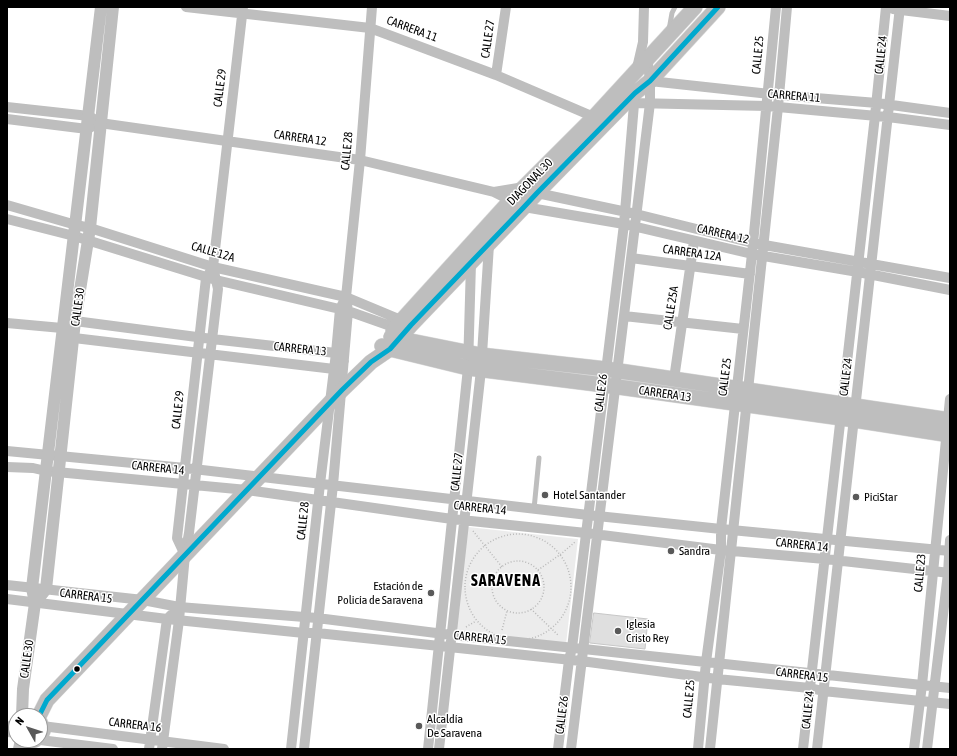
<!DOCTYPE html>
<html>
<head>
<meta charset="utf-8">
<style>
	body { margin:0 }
	#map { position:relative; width:957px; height:756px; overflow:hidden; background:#fff; font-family:"Asap Condensed",sans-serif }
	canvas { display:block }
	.frame { position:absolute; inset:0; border:8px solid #000; pointer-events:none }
	.north { position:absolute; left:8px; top:708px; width:40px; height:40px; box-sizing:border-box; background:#fff; border:1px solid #999; border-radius:50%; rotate:309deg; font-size:11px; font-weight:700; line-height:16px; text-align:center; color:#000 }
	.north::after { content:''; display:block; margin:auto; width:14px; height:18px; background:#595959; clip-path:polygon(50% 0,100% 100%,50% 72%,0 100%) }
</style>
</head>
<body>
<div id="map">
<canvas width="957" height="756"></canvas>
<div class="frame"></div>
<div class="north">N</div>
</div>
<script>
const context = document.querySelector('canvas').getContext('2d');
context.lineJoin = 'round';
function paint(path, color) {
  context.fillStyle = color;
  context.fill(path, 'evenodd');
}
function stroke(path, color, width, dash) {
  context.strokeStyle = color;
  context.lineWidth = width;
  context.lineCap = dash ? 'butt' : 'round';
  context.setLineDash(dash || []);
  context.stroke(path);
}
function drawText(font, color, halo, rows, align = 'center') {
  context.font = font + ' "Asap Condensed",sans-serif';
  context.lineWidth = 3;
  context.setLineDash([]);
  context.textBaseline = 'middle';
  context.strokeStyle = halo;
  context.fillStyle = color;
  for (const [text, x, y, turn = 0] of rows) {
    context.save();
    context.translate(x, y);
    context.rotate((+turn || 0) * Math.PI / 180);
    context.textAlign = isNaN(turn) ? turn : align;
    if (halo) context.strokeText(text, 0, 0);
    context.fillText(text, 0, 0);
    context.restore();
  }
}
paint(new Path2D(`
	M468,527L578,539L566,644L456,632Z`), '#ececec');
const building = new Path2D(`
	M594,613L648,619L645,649L590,643Z`);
paint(building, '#dfdfdf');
stroke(building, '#c7c7c7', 1);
const primary = new Path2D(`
	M393,331L402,320L510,201L594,117L695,7
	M391,337L481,355L606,369L950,420
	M382,346L390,349L468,368L604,385L841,418L950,435
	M39,716L47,700L342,390L371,362L390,349L411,325L524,207L537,193L635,93L650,81L718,7
	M40,722L43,731L40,737
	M7,729L16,730
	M25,740L32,741L35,740`);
stroke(primary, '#dbdbdb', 16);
stroke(new Path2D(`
	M473,531L502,567
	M465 587a53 53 0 1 1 106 0a53 53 0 1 1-106 0Z
	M492 587a26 26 0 1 1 52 0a26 26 0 1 1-52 0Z
	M538,570L561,554L575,542
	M531,609L559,636
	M466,627L476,621
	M502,630L507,611`), '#b9b9b9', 1.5, [1, 2]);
stroke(new Path2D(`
	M669,30L672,13L675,7
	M534,509L539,458`), '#bebebe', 5);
stroke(new Path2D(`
	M186,7L370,28L496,75L594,117
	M893,9L950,16
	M637,68L643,42L644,7
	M496,75L506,7
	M650,81L779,95L877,103L950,113
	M634,103L767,106L888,117L950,125
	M7,107L89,116L94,119
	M7,119L87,129L100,123L360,160L494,192L524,207L624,224L752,254L858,272L950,290
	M494,192L524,187L537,193L636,214L753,243L950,278
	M7,205L76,225L90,228L213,267L346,297L406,322
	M7,219L74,236L216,280L348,311L399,329
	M631,258L750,274
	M624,316L743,329
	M7,323L62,328L75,321L212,339L336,353L344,361L334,369L74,338L68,333
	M674,379L694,241
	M7,451L185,468L588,515L721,529L950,551
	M7,467L33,468L46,471L247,490L452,519L586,533L721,550L825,559L950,573
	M185,555L177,538L206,278L210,272
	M7,585L143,600L179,607L317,618L452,635L950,688
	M7,599L167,619L304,633H317L581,661L717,679L810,688L823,691L950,704
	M42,726L224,749
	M40,740L113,749
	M149,749L167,619L171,615
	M162,749L179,620L185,555L189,533L218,289L213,267L243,7
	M291,749L320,484L336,353L340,309L346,297
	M304,749L333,485L348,311L346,297L360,160L372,7
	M428,749L468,368L471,263
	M439,749L481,370L489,245
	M558,749L569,660L572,648L624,224L635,92
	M571,749L650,103V81L647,55
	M698,749L706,662L721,550V529L752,254L776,7
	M710,749L778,107L787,7
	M803,749L875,116L886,7
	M817,749L900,7
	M914,749L922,685L950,399
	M927,749L948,573L950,540`), '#bebebe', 10);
stroke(new Path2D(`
	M35,603L46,589L75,321L90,228L113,7
	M22,716L23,689L35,603L32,588L101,7
	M19,749L21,740`), '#bebebe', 12);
stroke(primary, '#bebebe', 15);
stroke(new Path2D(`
	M39,716L47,700L342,390L371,362L390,349L411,325L524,207L537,193L635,93L650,81L718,7`), '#00a9ce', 5);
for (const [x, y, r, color] of [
	[545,495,4,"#595959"],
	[856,497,4,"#595959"],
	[671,551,4,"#595959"],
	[431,593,4,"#595959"],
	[618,631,4,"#595959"],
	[77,669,3.5,"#000"],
	[419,726,4,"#595959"]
]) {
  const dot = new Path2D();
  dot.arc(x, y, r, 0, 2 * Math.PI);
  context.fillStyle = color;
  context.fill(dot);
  stroke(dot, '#fff', 1.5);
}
drawText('12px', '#000', '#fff', [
	["CARRERA 11",412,29,20],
	["CALLE 27",488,39,-82],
	["CALLE 25",758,55,-85],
	["CALLE 24",881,55,-84],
	["CALLE 29",220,88,-83],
	["CARRERA 11",794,96,5],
	["CARRERA 12",300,138,8],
	["CALLE 28",347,151,-85],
	["DIAGONAL 30",530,182,-46],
	["CARRERA 12",723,234,13],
	["CALLE 12A",213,252,16],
	["CARRERA 12A",692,253,8],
	["CALLE 30",78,307,-82],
	["CALLE 25A",671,308,-81],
	["CARRERA 13",300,349,6],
	["CALLE 25",725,377,-83],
	["CALLE 24",846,377,-83],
	["CALLE 26",601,393,-83],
	["CARRERA 13",665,394,8],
	["CALLE 29",178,410,-84],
	["CARRERA 14",158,468,6],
	["CALLE 27",457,472,-84],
	["CARRERA 14",480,508,6],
	["CALLE 28",303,521,-84],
	["CARRERA 14",802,545,6],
	["CALLE 23",920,573,-85],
	["CARRERA 15",86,596,7],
	["CARRERA 15",480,638,6],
	["CALLE 30",27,659,-82],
	["CARRERA 15",802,675,7],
	["CALLE 25",689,699,-85],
	["CALLE 24",808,710,-84],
	["CALLE 26",562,715,-83],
	["CARRERA 16",135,725,7]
]);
drawText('12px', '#000', '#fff', [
	["Hotel Santander",553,495],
	["PiciStar",864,497],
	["Sandra",679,551],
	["Estación de",423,586,"right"],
	["Policía de Saravena",423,600,"right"],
	["Iglesia",626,624],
	["Cristo Rey",626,638],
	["Alcaldía",427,719],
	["De Saravena",427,733]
], 'left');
context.letterSpacing = '1px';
drawText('bold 16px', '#000', '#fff', [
	["SARAVENA",506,581]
]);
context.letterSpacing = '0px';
</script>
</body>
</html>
